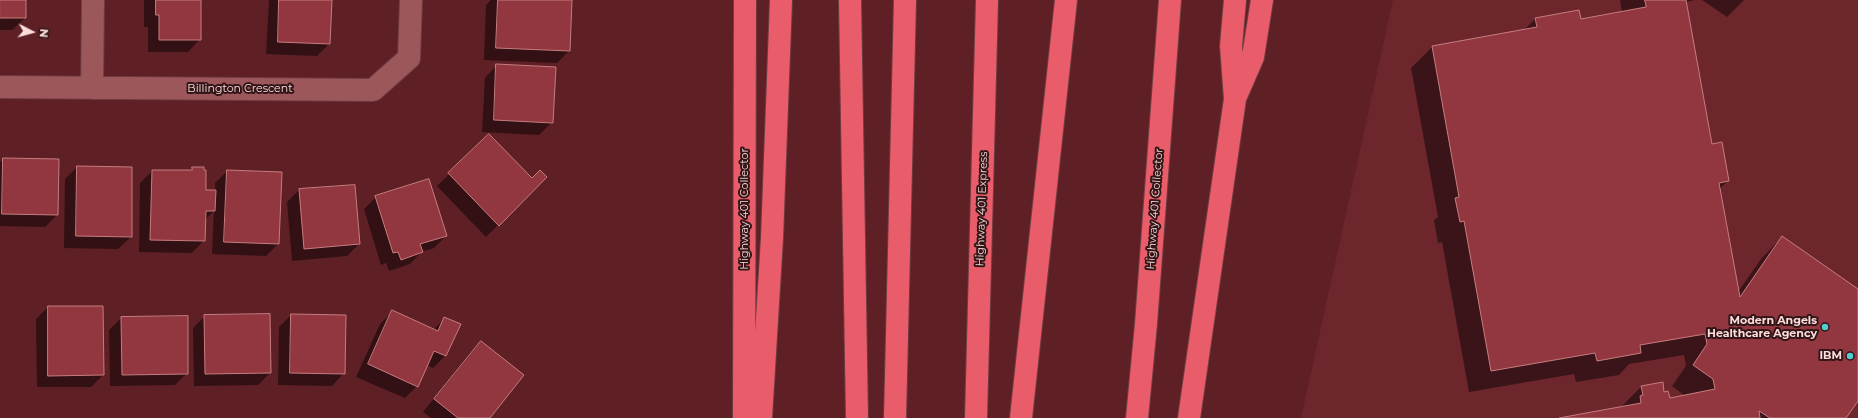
<!DOCTYPE html>
<html>
<head>
<meta charset="utf-8">
<style>
	body { margin:0 }
	#map { position:relative; width:1858px; height:418px; overflow:hidden; background:#5e1f25; font-family:Montserrat,sans-serif }
	canvas { display:block }
	.north { position:absolute; left:12px; top:12px; width:40px; height:40px; -webkit-text-stroke:3px #311517; paint-order:stroke; rotate:96deg; font-size:11px; font-weight:700; line-height:16px; text-align:center; color:#fddcdc }
	.north::after { content:''; display:block; margin:auto; width:14px; height:18px; background:#fddcdc; clip-path:polygon(50% 0,100% 100%,50% 72%,0 100%) }
</style>
</head>
<body>
<div id="map">
<canvas width="1858" height="418"></canvas>
<div class="north">N</div>
</div>
<script>
const context = document.querySelector('canvas').getContext('2d');
context.lineJoin = 'round';
function paint(path, color) {
  context.fillStyle = color;
  context.fill(path, 'evenodd');
}
function stroke(path, color, width, dash) {
  context.strokeStyle = color;
  context.lineWidth = width;
  context.lineCap = dash ? 'butt' : 'round';
  context.setLineDash(dash || []);
  context.stroke(path);
}
function drawText(font, color, halo, rows, align = 'center') {
  context.font = font + ' Montserrat,sans-serif';
  context.lineWidth = 4;
  context.setLineDash([]);
  context.textBaseline = 'middle';
  context.strokeStyle = halo;
  context.fillStyle = color;
  for (const [text, x, y, turn = 0] of rows) {
    context.save();
    context.translate(x, y);
    context.rotate((+turn || 0) * Math.PI / 180);
    context.textAlign = isNaN(turn) ? turn : align;
    if (halo) context.strokeText(text, 0, 0);
    context.fillText(text, 0, 0);
    context.restore();
  }
}
paint(new Path2D(`
	M1393,0H1858V418H1301Z`), '#6e262d');
paint(new Path2D(`
	M0,0H25V18L12,30H0Z
	M144,0H200V39L188,52H148V27H144Z
	M269,0H331L329,44L317,56L266,54Z
	M491,0H571L569,51L557,63L484,60L486,5Z
	M1620,0H1695L1686,2L1711,145L1728,181L1719,189L1738,292L1761,259L1782,237L1858,290V399L1845,418H1562L1620,408L1641,387L1664,393L1669,399L1685,396L1672,386L1686,366L1684,355L1629,364L1619,375L1576,382L1574,374L1469,392L1442,242L1438,243L1434,220L1438,217L1411,68L1432,47L1524,30L1535,19L1580,20L1622,13Z
	M1702,0H1744L1727,17Z
	M497,65L552,122L539,135L482,132L485,78Z
	M489,136L532,180L546,177L486,237L437,186Z
	M4,159L57,215L45,227L0,226V162Z
	M77,167L131,237L118,249L64,248L65,179Z
	M193,168L205,191H215V183L227,171L278,244L266,256L212,254L214,211L205,220L204,240L192,253L139,252L140,183L152,171H189Z
	M299,190L359,244L347,256L292,261L287,202Z
	M376,197L446,236L434,248L421,252L410,264L389,271L386,263L381,265L364,209Z
	M48,307L103,375L91,387H37L36,319Z
	M392,312L433,330L445,318V356L433,368L427,365L417,386L405,398L356,377L380,324Z
	M291,315L344,373L332,386L278,385L279,327Z
	M205,316L270,373L258,385L194,386L193,328Z
	M121,318L187,373L175,385L110,386L109,330Z
	M481,342L488,418H431L423,412L469,354Z`), '#0007');
const building = new Path2D(`
	M0,0H26V18H0Z
	M156,0H201V40H159V15H156Z
	M279,0H332L330,44L278,42Z
	M498,0H572L570,51L496,48Z
	M1645,0H1686L1712,144L1722,142L1729,181L1719,183L1740,297L1782,236L1858,289V401L1846,418H1770L1759,411L1760,418H1559L1641,403L1640,396L1643,395L1641,386L1663,382L1664,392L1668,391L1670,398L1715,389L1713,379L1693,365L1707,344L1705,334L1640,345L1641,353L1597,361L1595,353L1491,371L1464,221L1460,222L1455,198L1459,197L1432,46L1537,27L1535,18L1579,10L1581,19L1646,7Z
	M496,64L556,67L553,123L494,120Z
	M489,134L532,178L540,170L547,177L499,226L448,173Z
	M3,158L59,159L58,215L2,214Z
	M77,166L132,167V237L76,236Z
	M192,167H204V170H206V190H216L215,211H206L205,241L150,240L152,170H192Z
	M227,170L282,172L279,244L224,242Z
	M429,179L447,236L420,244L423,252L401,260L398,252L393,253L375,196Z
	M355,185L360,244L304,249L299,189Z
	M48,306H103L104,375L48,376Z
	M392,310L438,331L444,317L461,324L446,356L434,351L418,387L368,364Z
	M270,314L271,373L205,374L204,315Z
	M291,314L346,315L345,374L290,373Z
	M188,316V374L122,375L121,317Z
	M481,341L524,375L490,418H458L434,399Z`);
paint(building, '#92363f');
stroke(building, '#c67d80', 1);
const minor = new Path2D(`
	M0,87L373,90L409,58L411,0
	M92,88L93,0`);
const motorway = new Path2D(`
	M850,0L857,418
	M1236,96L1253,57L1262,0
	M744,418L745,0
	M761,418L772,238L781,0
	M895,418L905,0
	M976,418L987,0
	M1021,418L1066,0
	M1137,418L1146,324L1170,0
	M1189,418L1235,99L1231,46L1235,0`);
stroke(minor, '#713b44', 24);
stroke(motorway, '#713b44', 24);
stroke(minor, '#9c575a', 22);
stroke(motorway, '#e95d6a', 22);
for (const [x, y, r, color] of [
	[1825,327,4,"#52cdd0"],
	[1850,356,4,"#52cdd0"]
]) {
  const dot = new Path2D();
  dot.arc(x, y, r, 0, 2 * Math.PI);
  context.fillStyle = color;
  context.fill(dot);
  stroke(dot, '#311517', 1.5);
}
drawText('11px', '#fddcdc', '#311517', [
	["Billington Crescent",240,89],
	["Highway 401 Collector",745,209,-90],
	["Highway 401 Express",982,209,-88],
	["Highway 401 Collector",1155,209,-86]
]);
drawText('bold 11px', '#fddcdc', '#311517', [
	["Modern Angels",1817,321],
	["Healthcare Agency",1817,334],
	["IBM",1842,356]
], 'right');
</script>
</body>
</html>
